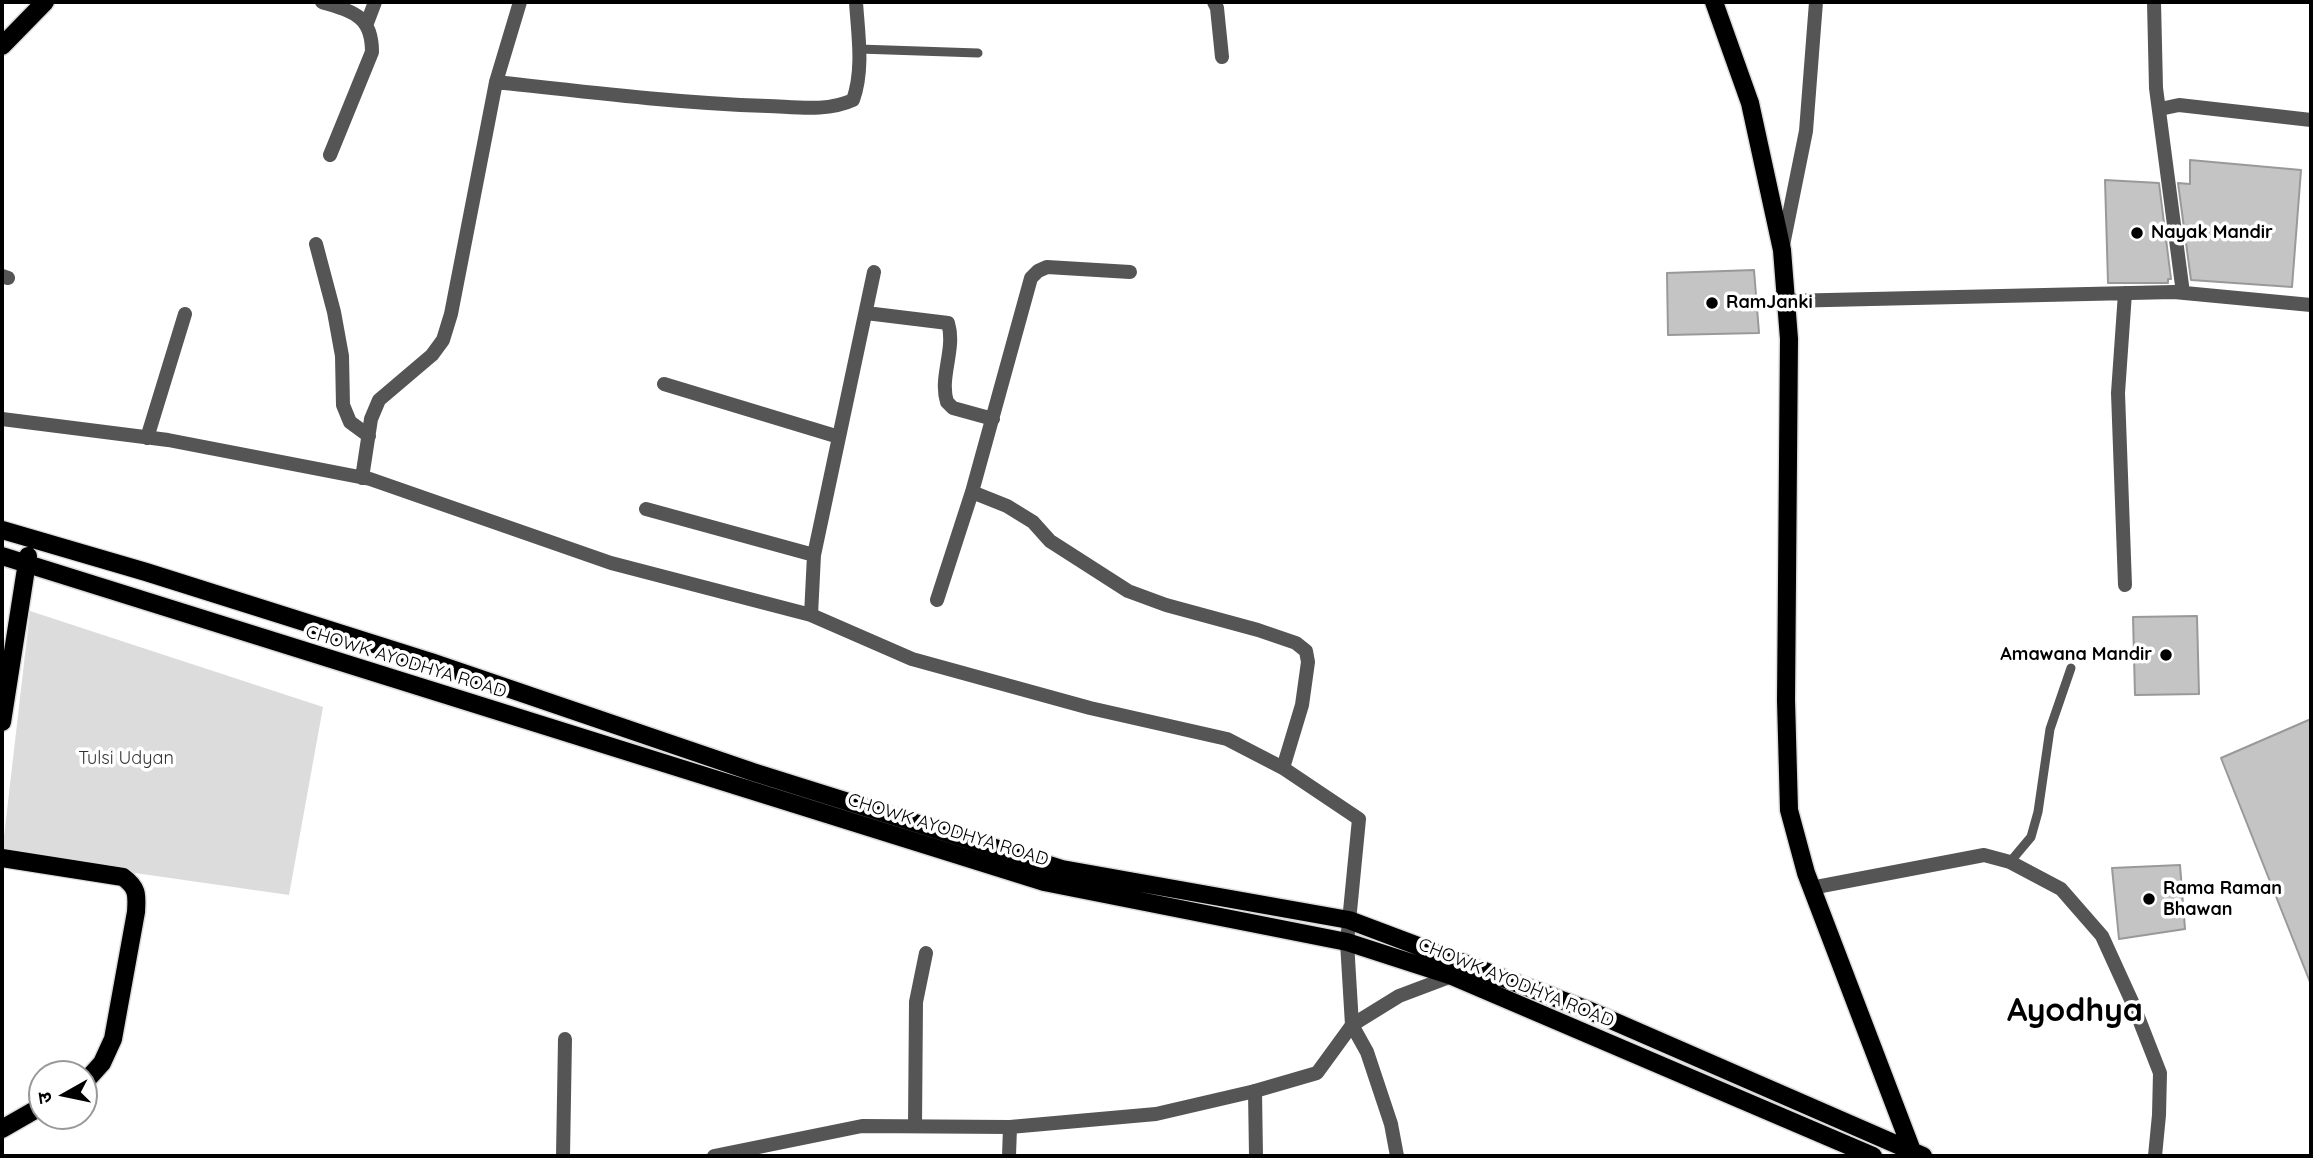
<!DOCTYPE html>
<html>
<head>
<meta charset="utf-8">
<style>
	body { margin:0 }
	#map { position:relative; width:2313px; height:1158px; overflow:hidden; background:#fff; font-family:Quicksand,"Noto Sans Devanagari",sans-serif }
	canvas { display:block }
	.frame { position:absolute; inset:0; border:4px solid #000; pointer-events:none }
	.north { position:absolute; left:28px; top:1060px; width:70px; height:70px; box-sizing:border-box; background:#fff; border:2px solid #999; border-radius:50%; rotate:261deg; font-size:19px; font-weight:700; line-height:28px; text-align:center; color:#000 }
	.north::after { content:''; display:block; margin:auto; width:24px; height:32px; background:#000; clip-path:polygon(50% 0,100% 100%,50% 72%,0 100%) }
</style>
</head>
<body>
<div id="map">
<canvas width="2313" height="1158"></canvas>
<div class="frame"></div>
<div class="north">उ</div>
</div>
<script>
const context = document.querySelector('canvas').getContext('2d');
context.lineJoin = 'round';
function paint(path, color) {
  context.fillStyle = color;
  context.fill(path, 'evenodd');
}
function stroke(path, color, width, dash) {
  context.strokeStyle = color;
  context.lineWidth = width;
  context.lineCap = dash ? 'butt' : 'round';
  context.setLineDash(dash || []);
  context.stroke(path);
}
function drawText(font, color, halo, rows, align = 'center') {
  context.font = font + ' Quicksand,sans-serif';
  context.lineWidth = 7;
  context.setLineDash([]);
  context.textBaseline = 'middle';
  context.strokeStyle = halo;
  context.fillStyle = color;
  for (const [text, x, y, turn = 0] of rows) {
    context.save();
    context.translate(x, y);
    context.rotate((+turn || 0) * Math.PI / 180);
    context.textAlign = isNaN(turn) ? turn : align;
    if (halo) context.strokeText(text, 0, 0);
    context.fillText(text, 0, 0);
    context.restore();
  }
}
paint(new Path2D(`
	M30,611L323,707L289,895L2,854Z`), '#dcdcdc');
const building = new Path2D(`
	M2190,160L2301,170L2292,287L2191,280L2178,183L2190,184Z
	M2105,180L2159,183L2171,279H2168V283H2108Z
	M1754,270L1759,333L1668,335L1667,273Z
	M2197,616L2199,694L2135,695L2133,617Z
	M2311,719V982H2310L2221,758Z
	M2180,865L2185,929L2119,939L2112,868Z`);
paint(building, '#c4c4c4');
stroke(building, '#999', 2);
const primary = new Path2D(`
	M1714,2L1750,103L1782,250L1789,339L1786,700L1789,810L1806,873L1914,1156
	M2,46L45,2
	M2,530L146,572L431,662L753,772L1062,869L1349,920L1588,1010L1923,1156
	M2,556L1044,882L1347,942L1452,976L1873,1156
	M2,722L28,556
	M2,858L123,877C138,888 137,895 136,912L113,1039L102,1063L84,1083
	M2,1129L42,1106`);
stroke(primary, '#dbdbdb', 21);
stroke(new Path2D(`
	M859,49L978,53
	M2010,862L2031,837L2038,812L2050,729L2071,668`), '#555', 9);
stroke(new Path2D(`
	M322,2C353,12 372,15 372,52L330,155
	M1214,2L1217,8L1222,57
	M2154,2L2156,88L2183,293
	M367,23L375,2
	M496,82C587,92 677,103 768,106C796,107 827,112 853,100C864,69 858,34 856,2
	M2160,109L2179,105L2311,120
	M316,244L334,312L342,356L343,405L350,422L369,436
	M1783,245L1806,131L1816,2
	M2,276L8,278
	M2125,293L2118,393L2125,585
	M1785,301L2174,292L2311,305
	M866,313L948,323C956,349 939,377 947,402L953,408L993,419
	M664,384L839,437
	M2,419L168,440L370,479L611,563L811,615L912,659L1090,708L1227,739L1283,768L1359,819L1347,942L1352,1025L1367,1052L1391,1124L1397,1156
	M147,438L185,314
	M362,478L371,419L379,400L432,355L443,340L451,314L496,82L520,2
	M972,492L1007,506L1033,522L1050,541L1128,591L1166,605L1258,630L1296,643L1306,651L1308,662L1302,705L1283,768
	M646,509L814,555
	M937,600L972,492L1031,278L1038,271L1047,267L1130,272
	M811,615L814,555L874,272
	M1811,888L1984,855L2010,862L2061,889L2102,936L2133,1004L2160,1073L2159,1115L2155,1156
	M1255,1091L1256,1156
	M915,1126L916,1002L926,953
	M563,1156L565,1039
	M1009,1156L1010,1127`), '#555', 14);
stroke(new Path2D(`
	M714,1156L862,1126L1010,1127L1156,1114L1255,1091L1317,1073L1352,1025L1399,996L1452,976`), '#555', 14);
stroke(primary, '#000', 18);
for (const [x, y, r, color] of [
	[2137,233,7,"#000"],
	[1712,303,7,"#000"],
	[2166,655,7,"#000"],
	[2149,899,7,"#000"]
]) {
  const dot = new Path2D();
  dot.arc(x, y, r, 0, 2 * Math.PI);
  context.fillStyle = color;
  context.fill(dot);
  stroke(dot, '#fff', 2.5);
}
drawText('bold 18px', '#000', '#fff', [
	["Nayak Mandir",2151,233],
	["RamJanki",1726,303],
	["Amawana Mandir",2152,655,"right"],
	["Rama Raman",2163,889],
	["Bhawan",2163,910]
], 'left');
drawText('18px', '#000', '#fff', [
	["CHOWK AYODHYA ROAD",406,662,17],
	["CHOWK AYODHYA ROAD",948,830,17],
	["CHOWK AYODHYA ROAD",1516,983,22]
]);
drawText('18px', '#333', '#fff', [
	["Tulsi Udyan",126,759]
]);
drawText('bold 32px', '#000', '#fff', [
	["Ayodhya",2075,1011]
]);
</script>
</body>
</html>
